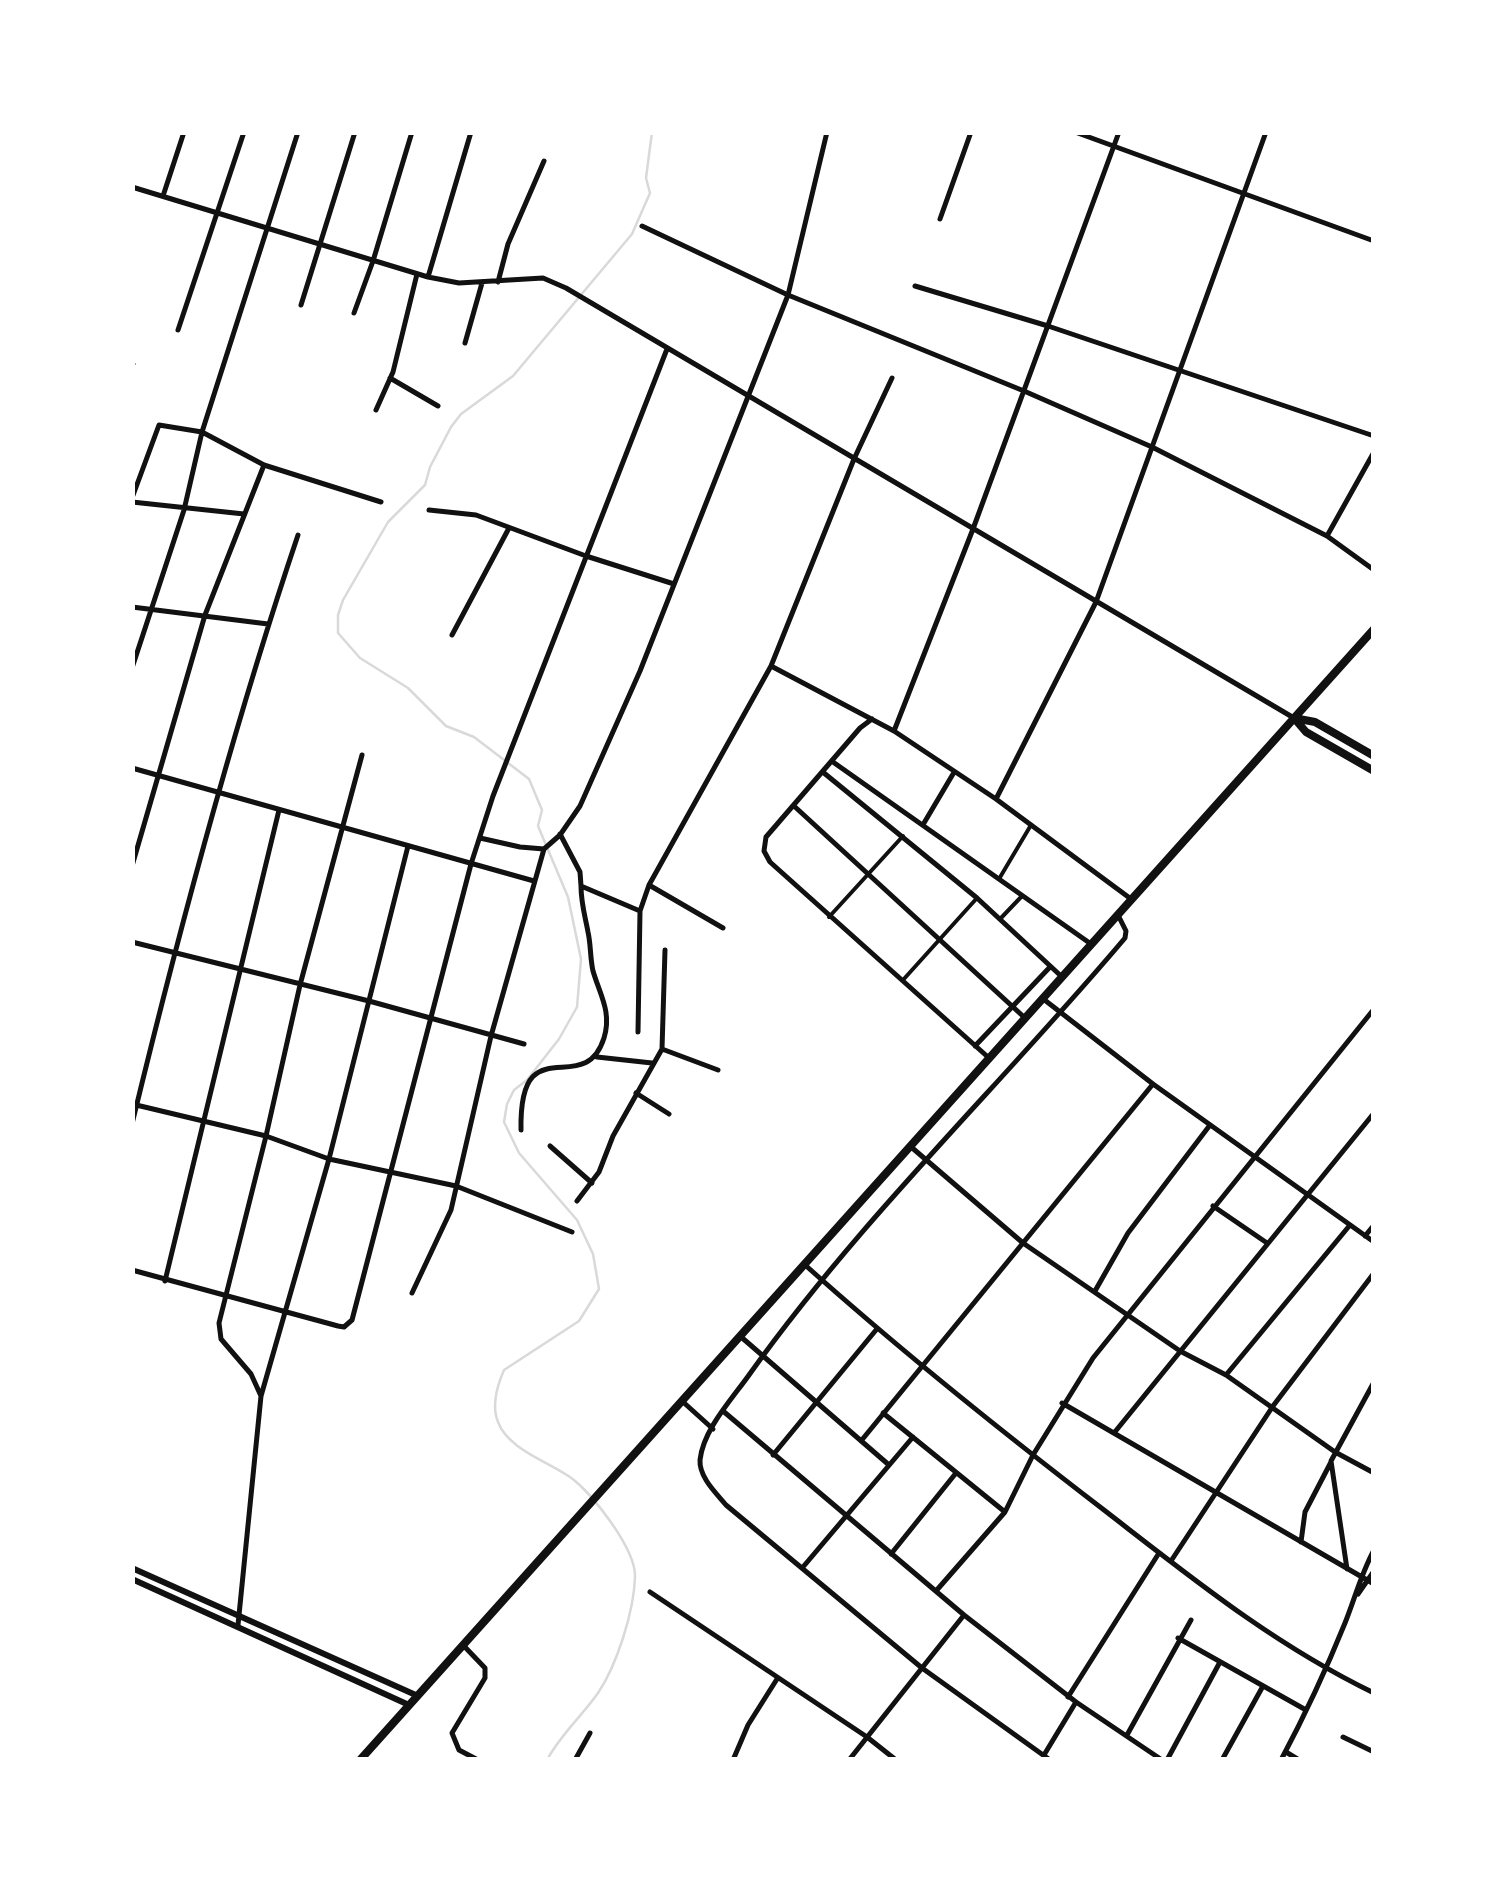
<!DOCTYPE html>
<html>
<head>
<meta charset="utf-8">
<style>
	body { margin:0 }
	#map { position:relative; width:1506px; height:1892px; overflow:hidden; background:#fff; font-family:Mulish,sans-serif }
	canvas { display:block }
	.frame { position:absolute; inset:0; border:135px solid #fff; pointer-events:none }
</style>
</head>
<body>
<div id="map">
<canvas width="1506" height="1892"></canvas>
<div class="frame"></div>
</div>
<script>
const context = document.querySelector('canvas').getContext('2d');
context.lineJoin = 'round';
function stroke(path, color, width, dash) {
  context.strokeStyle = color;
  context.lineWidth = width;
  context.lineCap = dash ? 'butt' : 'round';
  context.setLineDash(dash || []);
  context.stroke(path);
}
stroke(new Path2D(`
	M547,1760C560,1735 582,1716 598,1693C617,1665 634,1611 635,1577C636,1549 592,1493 570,1477C547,1461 508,1449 498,1422C491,1405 497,1386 504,1370L579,1321L599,1289L593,1254L577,1220L519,1153L504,1122L507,1104L514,1090L527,1080L559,1039L577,1007L581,959L568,897L538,826L542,810L529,779L474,737L446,726L408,688L360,658L338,633V615L343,600L388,522L425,485L430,467L451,427L461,414L513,376L632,234L650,193L646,178L652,132`), '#d9d9d9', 2.5);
stroke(new Path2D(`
	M999,879L1031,825
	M829,917L903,836
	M1001,918L1022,896
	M903,980L977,898`), '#111', 4);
stroke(new Path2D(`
	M1075,132L1374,241
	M132,187L428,277L459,283L543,278L566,288L1294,718
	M163,196L184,132
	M940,219L971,132
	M642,226L788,295L1024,391L1152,447L1327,536L1374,570
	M428,277L471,132
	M498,282L508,244L544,161
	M915,286L1048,326L1374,436
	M301,305L355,132
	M354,313L373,261L412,132
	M178,330L244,132
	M465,343L482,283
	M132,363L133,364
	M390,378L438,406
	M376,410L393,372L417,274
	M132,498L159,425L202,432L264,465L381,502
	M132,502L244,514
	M429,510L476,515L586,556L674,584
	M1327,536L1374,452
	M132,607L268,624
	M452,635L509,528
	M771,666L894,731L996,799L1131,899
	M132,668L184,510L202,432L298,132
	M872,719L860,728L766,837L764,851L770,862L989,1058
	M894,731L973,529L1119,132
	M833,762L1091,944
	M132,768L534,881
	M824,773L977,898L1061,976
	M996,799L1096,602L1266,132
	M794,806L1025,1018
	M924,823L953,774
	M560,834L580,872L581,886L640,911
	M480,838L520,847L544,849
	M544,849L560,835L580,806L640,671L788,295L827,132
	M132,866L205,615L264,465
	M649,885L723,928
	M132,942L369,1001L524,1044
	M1042,998L1153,1084L1374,1242
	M638,1032L640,911L649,885L771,666L854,459L892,378
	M975,1046L1050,967
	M662,1049L718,1070
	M597,1057L652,1063
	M636,1093L669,1114
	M132,1104L266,1136L329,1159L456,1186L572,1232
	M132,1124C180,926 233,728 298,535
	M521,1130C519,1024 584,1101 604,1038C612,1012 600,995 593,971C590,958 591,945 588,932C585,916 581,903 581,886
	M550,1146L592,1183
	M910,1146L1023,1243L1180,1351L1226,1375L1335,1452L1374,1473
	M577,1201L599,1172L613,1136L662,1049L665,950
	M1213,1206L1267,1243
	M1365,1236L1374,1225
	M804,1264C901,1351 1001,1431 1104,1510C1192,1578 1273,1644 1374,1693
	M132,1270L338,1326L344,1327L352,1320L471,864L493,796L667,349
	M165,1281L279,810
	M1095,1291L1128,1233L1210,1125
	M412,1293L451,1210L491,1036L544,849
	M740,1336L889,1465
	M1226,1375L1350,1225
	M261,1396L251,1374L221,1339L219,1323L266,1136L300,985L362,755
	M682,1401L713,1429
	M1062,1403L1374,1584
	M723,1411L964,1615L1076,1702L1162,1760
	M883,1413L1005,1512
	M1114,1433L1374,1113
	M861,1441L1153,1084
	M773,1455L876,1330
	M1301,1542L1305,1512L1331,1462
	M891,1554L956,1473
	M1171,1561L1273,1406L1374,1273
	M803,1567L913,1437
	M1347,1569L1331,1461L1374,1382
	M936,1591L1005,1512L1033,1455L1093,1358L1374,1009
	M650,1592L867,1737L896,1760
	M1358,1594L1374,1571
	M238,1625L261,1396L329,1159L408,846
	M1178,1638L1306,1710
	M463,1645L485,1668V1678L452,1733L459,1750L478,1760
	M1068,1697L1159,1553
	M1127,1735L1191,1620
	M1343,1737L1374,1752
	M1286,1752L1299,1760
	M1044,1755L1076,1702
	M575,1760L590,1733
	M733,1760L748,1725L777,1679
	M849,1760L964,1615
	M1050,1760L922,1668L726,1505C716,1493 699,1477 700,1460C703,1430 732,1399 749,1375C861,1218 1001,1085 1125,938L1126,931L1118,915
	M1167,1760L1220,1662
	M1222,1760L1263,1686
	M1281,1760C1305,1715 1326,1670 1345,1623C1355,1598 1361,1574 1374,1550`), '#111', 5);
stroke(new Path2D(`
	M132,1568L418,1696
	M132,1579L409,1705`), '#111', 6);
stroke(new Path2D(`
	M1294,718L1306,732L1374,771
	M1294,718L1315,722L1374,756
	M360,1760L1374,629`), '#111', 8);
</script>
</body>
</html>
